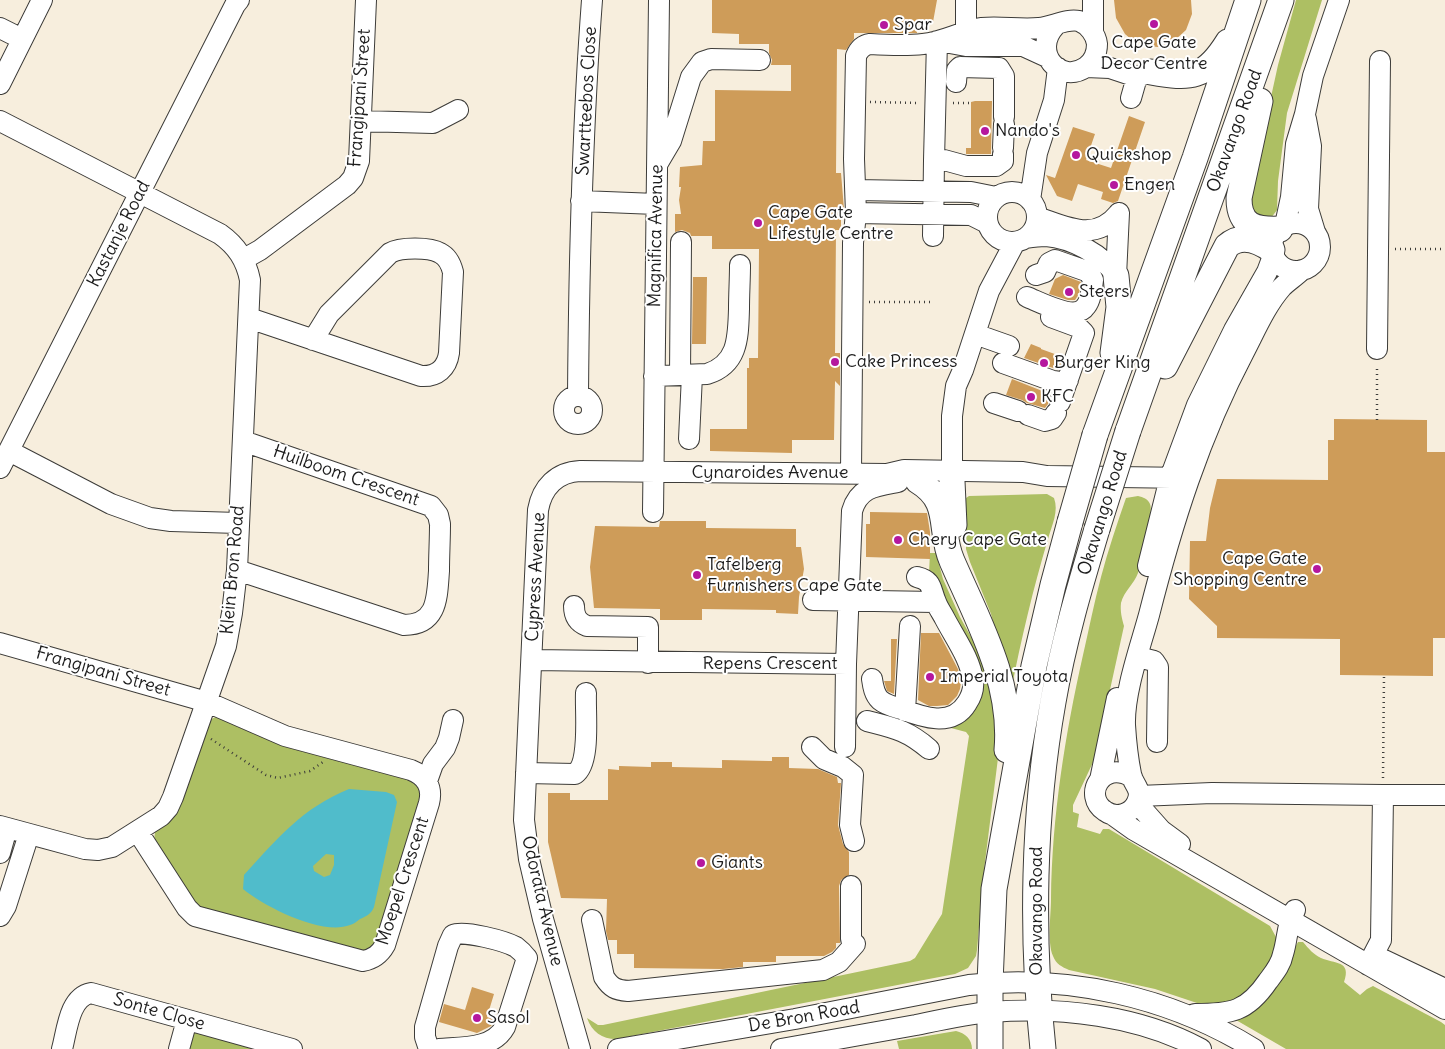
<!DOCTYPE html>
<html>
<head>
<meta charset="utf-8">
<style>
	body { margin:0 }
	canvas { display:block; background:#f7eedd }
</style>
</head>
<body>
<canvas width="1445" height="1049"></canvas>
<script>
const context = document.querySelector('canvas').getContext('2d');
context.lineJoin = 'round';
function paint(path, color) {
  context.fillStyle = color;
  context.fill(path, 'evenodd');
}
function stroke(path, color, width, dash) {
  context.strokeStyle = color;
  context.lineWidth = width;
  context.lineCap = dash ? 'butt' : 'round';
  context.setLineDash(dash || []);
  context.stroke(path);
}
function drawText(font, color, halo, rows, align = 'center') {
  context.font = font + ' Delius,sans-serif';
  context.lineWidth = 4;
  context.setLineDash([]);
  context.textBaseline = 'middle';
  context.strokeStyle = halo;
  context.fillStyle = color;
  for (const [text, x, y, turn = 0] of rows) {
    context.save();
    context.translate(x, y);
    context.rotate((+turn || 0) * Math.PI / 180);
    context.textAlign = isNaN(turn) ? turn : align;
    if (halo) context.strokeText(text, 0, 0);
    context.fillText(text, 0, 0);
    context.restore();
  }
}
paint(new Path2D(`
	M1296,0H1322L1287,113L1278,181L1277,210L1271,218H1257L1248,202L1278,65Z
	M1047,494L1054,498C1059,511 1052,525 1048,539C1033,589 1021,640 1011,691L991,614L970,562L966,549V498L969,496Z
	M1138,496C1143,497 1148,499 1150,504C1154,512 1142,563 1138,573C1134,584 1124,591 1121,603C1120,611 1122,619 1124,626L1095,758L1073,805V812L1079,814L1077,827L1100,834L1103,829H1109L1270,926L1276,937L1277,943L1268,967L1248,993L1226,1003L1207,1005L1197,1003L1155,989L1069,970C1062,967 1056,964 1053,956C1047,942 1051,914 1051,899C1052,816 1065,735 1083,655C1089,629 1094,603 1101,577C1108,550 1117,524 1126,498Z
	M930,553H936L943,579L960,617L975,644L992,688L998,758L984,870L977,950L976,956L968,968L955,974L616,1039C602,1039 592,1032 587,1018L598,1025H603L910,961L915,958L942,914L969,736L966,732L951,728L953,719L972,703L929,573Z
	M217,716L413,778L424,791L379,944L364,955L200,912L154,841L155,832L210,720Z
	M1298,942H1303C1309,949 1313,954 1321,958C1334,964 1352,960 1344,982L1360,995L1367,989L1373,986L1441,1022L1445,1025V1049H1286L1236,1020C1263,1009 1276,989 1288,964C1292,957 1294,948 1298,942Z
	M195,1031L271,1049H186L191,1034Z
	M956,1031C965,1033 972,1039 972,1049H899L897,1041Z`), '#adbf63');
paint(new Path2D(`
	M349,789L386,792L394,795L397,802L374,907C371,914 367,916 360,919C357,921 354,924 350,925C322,936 265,907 243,889L244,875C277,839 302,808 349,789ZM326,854L334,855V865L330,875L324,877L314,871L313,866Z`), '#50bccb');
paint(new Path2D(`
	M712,0H937L933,22L917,24V33H854V39L846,50L837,49L836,173H841L844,209L841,216V230H836L835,353H840V386L835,381L834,440H792V453L710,451V429H747V368H749V358H758L759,249H712V236H691L690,233L682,230L675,232V214H681L679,200L681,187H679L680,167L702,165L703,141H715V90L791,91V65H771L772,60L769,53V44H739V34L712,33Z
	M1114,0H1191L1192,14L1186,30L1174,41L1158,47L1149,46L1132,40L1125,34L1116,18Z
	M975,101H992L991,154H966V148H971V102Z
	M1129,116L1145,122L1118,201L1113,203L1101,199L1103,192L1078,184L1072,201L1057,196L1046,175L1055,178L1073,127L1095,134L1086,160L1111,168Z
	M1063,275L1081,282L1079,294L1075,300H1068L1049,294L1055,279Z
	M693,277H707L706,344H692Z
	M1031,344L1041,348V349L1063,357L1059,370L1024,358Z
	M1012,379L1050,394L1048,404L1045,408L1027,403L1022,400L1006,395Z
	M1334,419L1427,420V452H1445V638H1433V676L1340,675V639L1217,638V626L1189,599L1190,541H1206L1210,508L1217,479L1328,480V440H1334Z
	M870,512L927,513L930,532V559L866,557V524H870Z
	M660,521H706V528L796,529V547H801L804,569L799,597L798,614L776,613V610L702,609V620H660V609L594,608L590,567L595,526L659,527Z
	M921,633H939L958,669L961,682L960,689L957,696L948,705L937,706H929L918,700Z
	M891,639H897L894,694L887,691L884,681H891Z
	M772,757H789V768L818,769L837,777L838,783H841L838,825L843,844L849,852V875L841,880L839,886L840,943H836V948L832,952L824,956H776V962H743V967L723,969L634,968V954H617V940H608L606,931L607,899L561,898L548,842V793H570V800H608V769L619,770V766L651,767V762H672V767L722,768V760L769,761H772Z
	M472,987L494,994L487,1017L495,1020L491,1026L477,1033L439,1022L444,1004L465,1010Z`), '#ce9c59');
const minor = new Path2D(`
	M0,28L22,39
	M1093,33V0
	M937,41L934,160H944L966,166H996L1003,161V154
	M939,41L966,46H1023L1047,57
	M966,44V0
	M1086,67L1110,68L1137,77L1151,72
	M956,82L957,70L960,67L999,68L1004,76V117
	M0,84L42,0
	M1131,98L1137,77
	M1306,119L1311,146L1308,209L1315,232
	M0,121L220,234C237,246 246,260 250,280L237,570L232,613L226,646L173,797L168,808L161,816L112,847L98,850L85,849L0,826
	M361,121L433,123L458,110
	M1003,148L1004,124
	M658,163L671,141L691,77L702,62L711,59L760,60
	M856,190L971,192L996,197
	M987 217a25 25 0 1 1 50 0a25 25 0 1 1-50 0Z
	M1030,200L1037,153L1054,100L1058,68
	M581,201L656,204
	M856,213L971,215L987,223
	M1037,217C1067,227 1095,243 1119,213
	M1272 247a24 24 0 1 1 48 0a24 24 0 1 1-48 0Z
	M1285,225L1291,197L1296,144L1305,114L1313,76L1339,0
	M933,236L934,160
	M1026,238C1032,237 1039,236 1046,236C1071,238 1103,254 1116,276
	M244,259L260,250L347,185L353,178L359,161L366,0
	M1116,276L1119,213
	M1027,297C1040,302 1076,322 1086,306C1091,300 1092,288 1093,280L1089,272L1055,260L1049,263L1045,272L1036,275
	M1051,317L1078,327L1084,333L1060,402
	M249,318L421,376C437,377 447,368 449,353L453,272C451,264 448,257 440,253C430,247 400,247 390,253L329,314L313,340
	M975,334L1009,346
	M1377,349L1380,61
	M1003,363L1053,381L1060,382L1068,380
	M680,375L681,242
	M654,376L707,374C739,364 738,336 739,309C739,294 740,279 740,265
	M564 410a14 14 0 1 1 28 0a14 14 0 1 1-28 0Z
	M578,396C579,264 582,132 592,0
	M994,403L1018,411
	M1028,415L1045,421L1052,419L1056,413
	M689,439L692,375
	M9,451L111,504L150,518L171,521L238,523
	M0,468L235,5L239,0
	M851,473L853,243L856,213L854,159L856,56C859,49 863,45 870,44C887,45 906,46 923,44C944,42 961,31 982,28C1001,26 1020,30 1039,28C1052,27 1067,18 1079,21C1089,25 1096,35 1097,44C1097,53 1093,62 1086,67C1060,85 1031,52 1055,26
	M952,481V416L956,386L963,370L989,291L1015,242
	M653,512L659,0
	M1148,566L1170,478L1197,405L1234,330L1267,272L1273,256
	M237,570L404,625C438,625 437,597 439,571C439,555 440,540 440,524L438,515L431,506L243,441
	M813,600L935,602
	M574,606C574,616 577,622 587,626L648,627V663
	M0,643L207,702L285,736L411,770C426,776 433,787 429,803L385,945C380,954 374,959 363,961L195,916L187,908L138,832
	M1138,657L1154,661L1158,667L1157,742
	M532,660L846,664L852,511C859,487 876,486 898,482
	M872,679C873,686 874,694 880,700C886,705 894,707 901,709C922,717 952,728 967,703C971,697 974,689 973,681C971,660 955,638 945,619C942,613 938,608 936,602C930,588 933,581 917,577
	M905,711L910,626
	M867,721C894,728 907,730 929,749
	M812,747L824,759L843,767L853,775L850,825L854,841
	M845,747L846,664
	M526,773L575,774C591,763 585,713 586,693
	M1132,777C1102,759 1082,796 1105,811C1116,819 1132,814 1137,802C1143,789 1133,785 1131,774C1128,759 1126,741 1125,725C1124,692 1140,648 1149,615C1172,524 1200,435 1244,352C1255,331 1266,305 1282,287C1288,281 1296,276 1302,270
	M1100,780L1117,698
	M427,781L433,764L445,748L449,738L453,720
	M1383,795H1445
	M1139,796L1212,793L1383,795L1381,940L1368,965
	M1137,803L1161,830L1180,844
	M1113,815L1134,830L1445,1009
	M0,853L7,828
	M0,916L6,906L29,834
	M592,920L604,977C611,988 616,990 628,991L823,970L839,962L855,944
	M851,939V886
	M1384,960L1445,989
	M1195,1014C1231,1014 1247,1012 1268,981C1274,973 1281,965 1283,954C1288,938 1286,927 1295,910
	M62,1049C67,1031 69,997 91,993L292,1049
	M179,1049L187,1020
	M429,1049L425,1037V1027L448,946L453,935C464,930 505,941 516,947C520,950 524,954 527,958
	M439,1049C463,1047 493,1049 505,1027L527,958
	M580,1049L543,919L529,859L524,820L538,510C542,487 557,472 580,471L887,474L904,470L1023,472L1047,476L1189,478
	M618,1049L795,1019L969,985C1068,974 1170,997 1254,1049
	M781,1049C826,1041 871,1033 916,1025C940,1020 966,1014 991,1012C1061,1007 1138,1015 1201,1049`);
const major = new Path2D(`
	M1151,72C1191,79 1205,79 1228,42
	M1260,101L1239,198C1239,227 1256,230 1280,229
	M1113,353L1119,307L1116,276
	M1165,366L1227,246C1241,233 1258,240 1272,250
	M1128,431L1281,0
	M1095,435L1195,158L1248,0
	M918,481C953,502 938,530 952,561C978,621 1013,682 1007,750
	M952,481L954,525
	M990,1049V983L994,889L1034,666L1053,585L1070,522
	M1043,1049C1031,936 1033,814 1053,702C1063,643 1080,586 1097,529`);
stroke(minor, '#3d3c39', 22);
stroke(major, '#3d3c39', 27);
stroke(new Path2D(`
	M870,102L920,103
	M953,103H969
	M1395,249H1445
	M869,302H932
	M1377,420V366
	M211,739L266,775L278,778L310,771L323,762
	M1383,778L1384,675`), '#3d3c39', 2.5, [1, 4]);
stroke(minor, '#fff', 20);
stroke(major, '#fff', 25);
const majorBridge = new Path2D(`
	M1070,522L1095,435
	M1097,529L1128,431`);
stroke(majorBridge, '#3d3c39', 27, []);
stroke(majorBridge, '#fff', 25);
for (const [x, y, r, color] of [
	[1154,24,5,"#b5179e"],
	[884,25,5,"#b5179e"],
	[985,131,5,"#b5179e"],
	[1076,155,5,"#b5179e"],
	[1114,185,5,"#b5179e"],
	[758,223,5,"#b5179e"],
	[1069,292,5,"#b5179e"],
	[835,362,5,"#b5179e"],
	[1044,363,5,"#b5179e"],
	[1031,397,5,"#b5179e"],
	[898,540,5,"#b5179e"],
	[1317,569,5,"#b5179e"],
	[697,575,5,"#b5179e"],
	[930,677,5,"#b5179e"],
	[701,863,5,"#b5179e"],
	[477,1018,5,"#b5179e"]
]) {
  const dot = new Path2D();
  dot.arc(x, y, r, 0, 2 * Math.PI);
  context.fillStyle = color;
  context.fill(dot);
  stroke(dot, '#fff', 2);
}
drawText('18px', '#1c1c1c', '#fff', [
	["Spar",894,25],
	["Cape Gate",1154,43,"center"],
	["Decor Centre",1154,64,"center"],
	["Nando's",995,131],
	["Quickshop",1086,155],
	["Engen",1124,185],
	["Cape Gate",768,213],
	["Lifestyle Centre",768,234],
	["Steers",1079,292],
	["Cake Princess",845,362],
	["Burger King",1054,363],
	["KFC",1041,397],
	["Chery Cape Gate",908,540],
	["Cape Gate",1307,559,"right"],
	["Shopping Centre",1307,580,"right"],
	["Tafelberg",707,565],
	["Furnishers Cape Gate",707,586],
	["Imperial Toyota",940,677],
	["Giants",711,863],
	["Sasol",487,1018]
], 'left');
drawText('18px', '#1c1c1c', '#fff', [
	["Frangipani Street",360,98,-86],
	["Swartteebos Close",587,101,-87],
	["Okavango Road",1235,131,-70],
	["Kastanje Road",119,234,-63],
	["Magnifica Avenue",656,236,-89],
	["Cynaroides Avenue",770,473],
	["Huilboom Crescent",346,476,19],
	["Okavango Road",1103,513,-73],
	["Klein Bron Road",233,570,-85],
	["Cypress Avenue",536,577,-87],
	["Repens Crescent",770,664],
	["Frangipani Street",103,672,16],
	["Moepel Crescent",403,881,-72],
	["Odorata Avenue",542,901,77],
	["Okavango Road",1037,911,-90],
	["Sonte Close",159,1012,16],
	["De Bron Road",804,1017,-10]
]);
</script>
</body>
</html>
